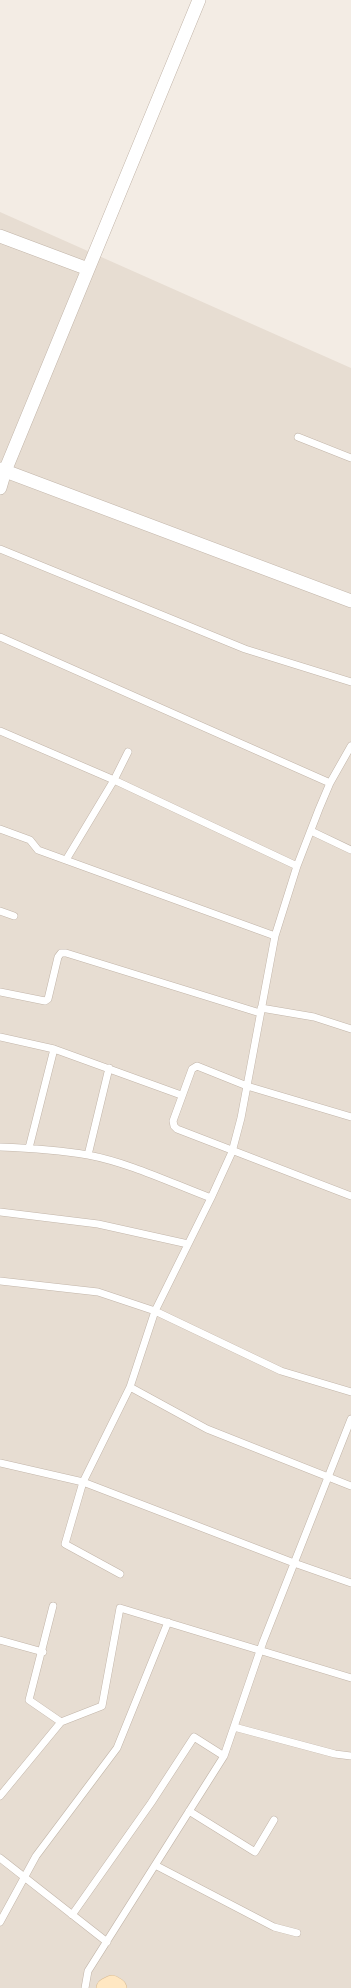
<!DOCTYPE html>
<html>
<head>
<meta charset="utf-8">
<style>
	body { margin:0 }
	canvas { display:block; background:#f3ece4 }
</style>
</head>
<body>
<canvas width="351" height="1988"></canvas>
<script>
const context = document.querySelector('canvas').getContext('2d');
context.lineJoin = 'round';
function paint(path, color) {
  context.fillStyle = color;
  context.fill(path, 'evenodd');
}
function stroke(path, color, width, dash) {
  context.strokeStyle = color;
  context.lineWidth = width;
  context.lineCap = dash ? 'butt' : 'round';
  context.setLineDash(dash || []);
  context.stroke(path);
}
paint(new Path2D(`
	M0,212L351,368V1988H0Z`), '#e7ddd2');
const lane = new Path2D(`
	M298,437L351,458
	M0,549L245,649L351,682
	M0,637L330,783
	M0,731L114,780L297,866
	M0,829L30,840L38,850L275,936
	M311,831L351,850
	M66,860L114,780L128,752
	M0,911L14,916
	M0,992L45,1001L48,999L58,957L61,953H66L260,1013
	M261,1008L314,1017L351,1029
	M0,1037L54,1049L181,1095
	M351,1117L247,1086L197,1066L192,1069L173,1121L174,1126L177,1129L351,1196
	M0,1147C29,1148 59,1150 88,1155C130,1163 171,1183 211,1198
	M29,1148L54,1049
	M88,1155L109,1068
	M0,1212L98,1224L188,1244
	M0,1281L98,1292L155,1311L281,1371L351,1392
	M130,1387L207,1429L351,1486
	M0,1463L83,1482L294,1563L351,1583
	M120,1574L65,1544L83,1482L130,1387L155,1311L211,1198L232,1152L241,1118L275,936L297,866L319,809L330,783L351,746
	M53,1606L29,1700L61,1722L102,1706L120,1608L351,1678
	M0,1640L43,1652
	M234,1727L335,1754L351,1756
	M0,1796L61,1722
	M189,1811L255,1852L274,1820
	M0,1858L107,1942
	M155,1865L274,1927L297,1933
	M72,1915L151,1803L194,1737L224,1756
	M0,1922L36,1856L117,1748L168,1622
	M85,1988L88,1971L224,1756L263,1642L351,1419`);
const street = new Path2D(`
	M0,236L88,269
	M0,469L351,601
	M0,488L5,471L199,0`);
const secondary = new Path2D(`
	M106,1988L112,1985L117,1988`);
stroke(lane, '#c2b5a9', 8);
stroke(street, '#c2b5a9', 14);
stroke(secondary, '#d9bc93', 20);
stroke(lane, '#fff', 7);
stroke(street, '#fff', 13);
stroke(secondary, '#ffe7c2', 19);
</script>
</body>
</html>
